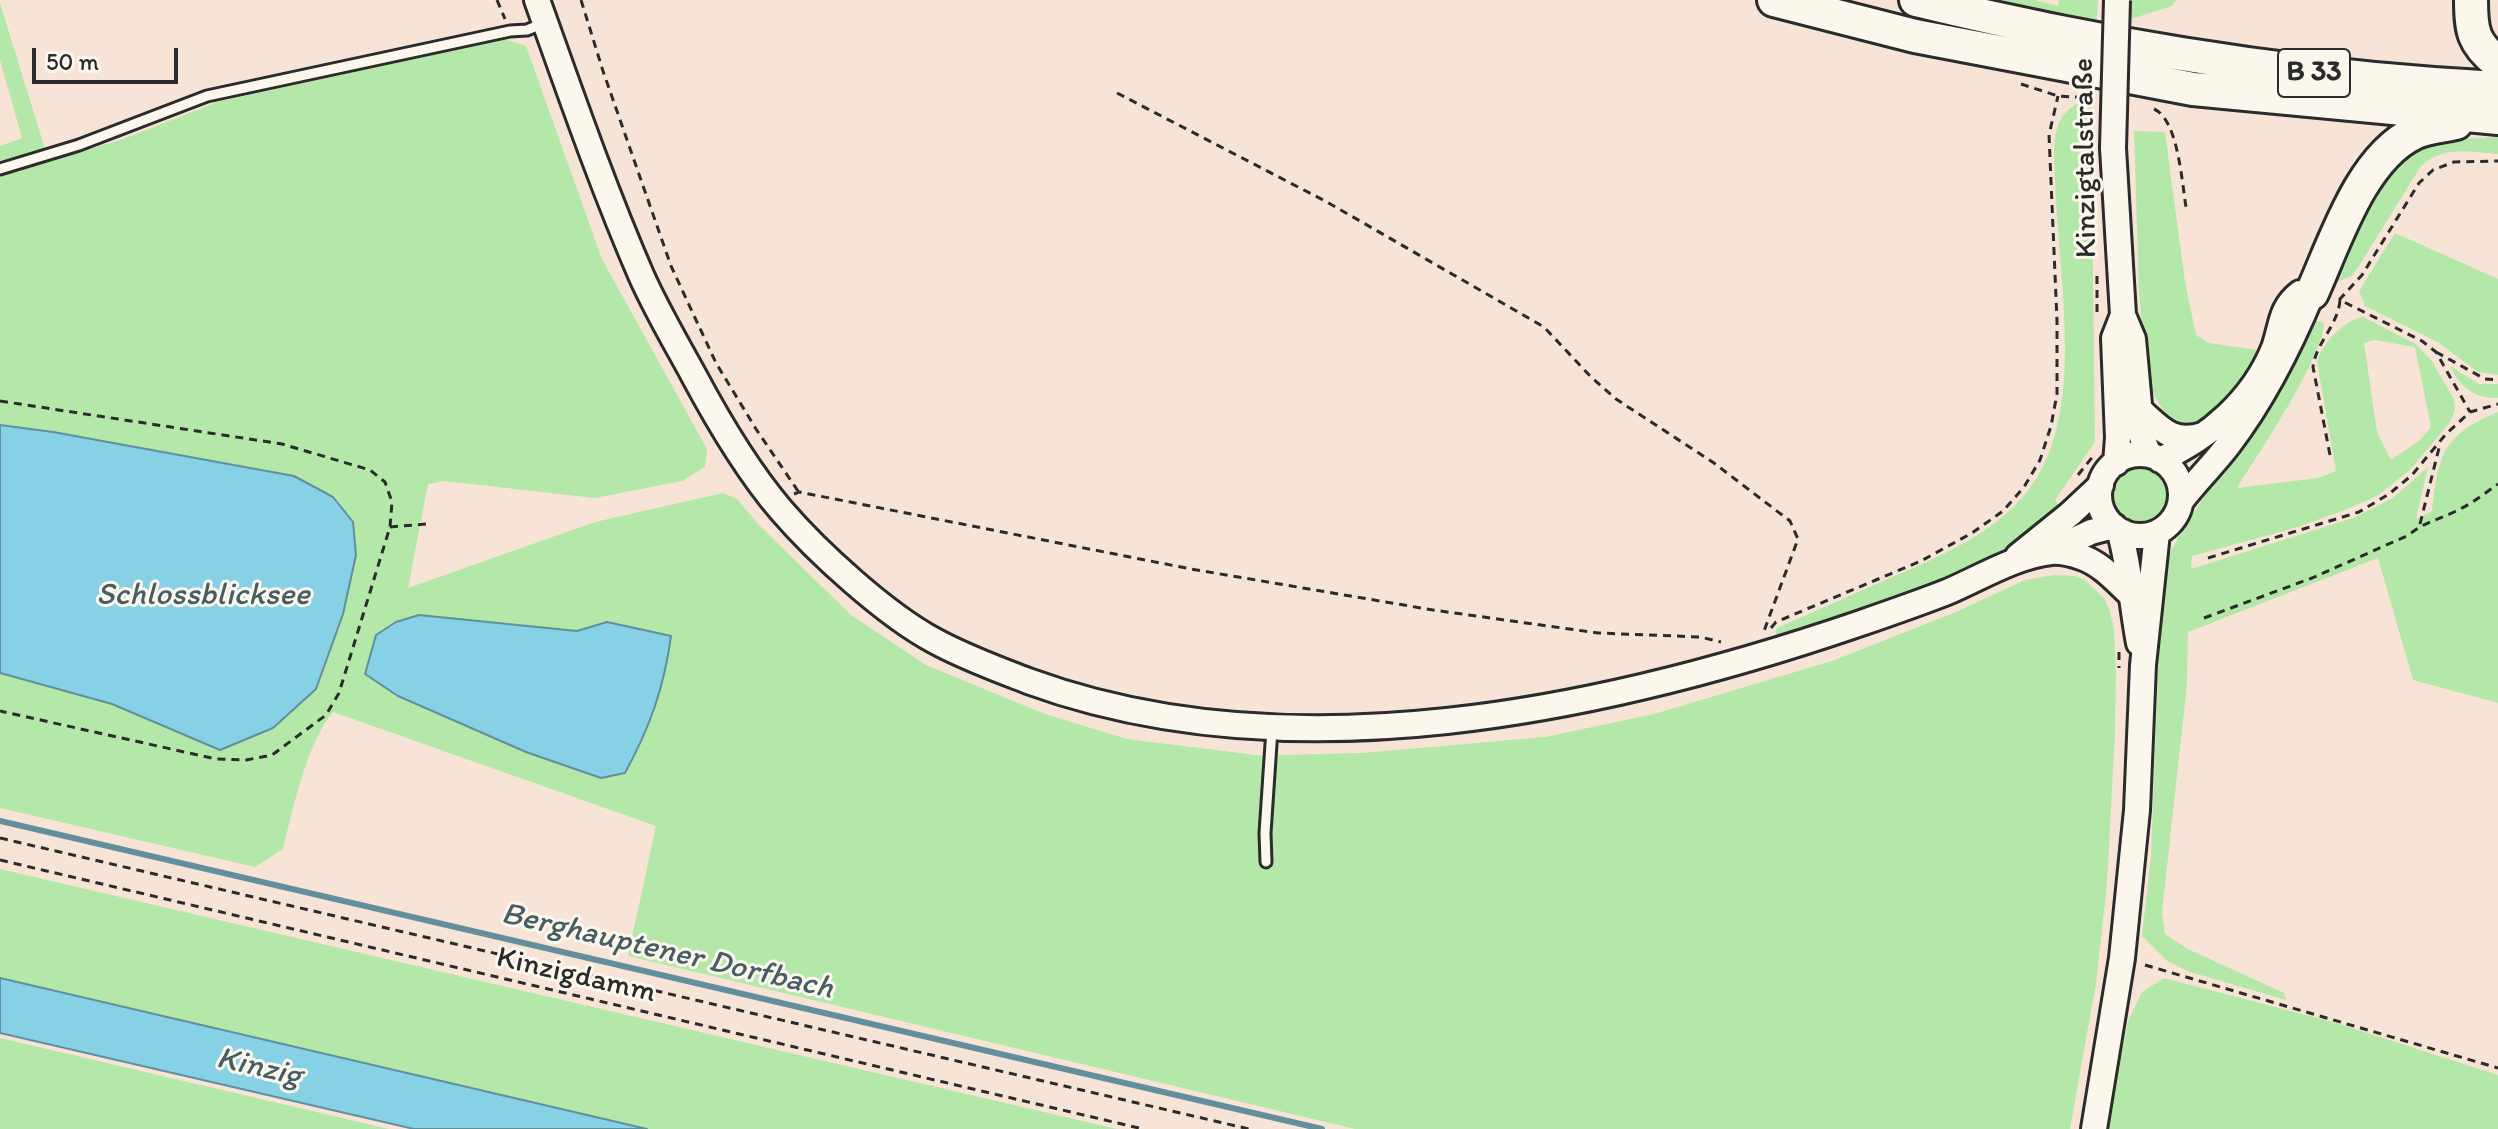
<!DOCTYPE html>
<html>
<head>
<meta charset="utf-8">
<style>
	body { margin:0 }
	#map { position:relative; width:2498px; height:1129px; overflow:hidden; background:#f7e4d7; font-family:Itim,sans-serif }
	canvas { display:block }
	.scale { position:absolute; left:32px; top:48px; width:146px; height:36px; box-sizing:border-box; border:4px solid #2b2b2b; border-top:0; padding-left:10px; font-size:24px; line-height:28px; white-space:nowrap; color:#2b2b2b; -webkit-text-stroke:6px #fbf7ec; paint-order:stroke }
</style>
</head>
<body>
<div id="map">
<canvas width="2498" height="1129"></canvas>
<div class="scale">50 m</div>
</div>
<script>
const context = document.querySelector('canvas').getContext('2d');
context.lineJoin = 'round';
function paint(path, color) {
  context.fillStyle = color;
  context.fill(path, 'evenodd');
}
function stroke(path, color, width, dash) {
  context.strokeStyle = color;
  context.lineWidth = width;
  context.lineCap = dash ? 'butt' : 'round';
  context.setLineDash(dash || []);
  context.stroke(path);
}
function drawText(font, color, halo, rows, align = 'center') {
  context.font = font + ' Itim,sans-serif';
  context.lineWidth = 6;
  context.setLineDash([]);
  context.textBaseline = 'middle';
  context.strokeStyle = halo;
  context.fillStyle = color;
  for (const [text, x, y, turn = 0] of rows) {
    context.save();
    context.translate(x, y);
    context.rotate((+turn || 0) * Math.PI / 180);
    context.textAlign = isNaN(turn) ? turn : align;
    if (halo) context.strokeText(text, 0, 0);
    context.fillText(text, 0, 0);
    context.restore();
  }
}
paint(new Path2D(`
	M1966,0H2035L2058,6L2059,0H2098L2096,29Z
	M2132,0H2176L2172,6L2131,19Z
	M0,3L45,149L0,163V146L22,138L0,60Z
	M505,39L526,46L602,259L707,449L705,467L682,481L595,498L444,481L428,484L408,588L595,522L723,493L737,499L759,525L851,615L926,665L1045,714L1127,739L1264,756L1260,828L1270,825L1278,755L1362,753L1545,737L1654,714L1832,661L1956,612L2025,580L2054,575L2074,576L2085,580L2104,598L2110,611L2114,631L2116,672L2115,732L2107,884L2096,983L2070,1129H1355L628,956L656,826L333,712C307,743 293,808 283,849L255,867L0,808V673L112,704L220,750L316,689L343,614L356,555L53,432L0,425V177L123,139L217,102Z
	M2078,103H2091L2095,442L2055,500L2064,512L2014,548L1943,583L1782,641L1775,637L1777,628C1812,612 1848,597 1883,581C1934,559 1990,537 2026,493C2058,454 2065,397 2065,349C2065,292 2057,236 2055,179C2055,161 2052,142 2058,125C2062,115 2069,108 2078,103Z
	M2134,131L2165,132L2185,282L2196,335L2209,343L2264,351L2234,399L2191,429L2176,425L2162,409L2148,384L2139,293Z
	M2498,137V154C2468,152 2445,145 2421,166L2359,266L2352,276L2334,283L2375,176L2420,140Z
	M2395,233L2498,279V375L2478,372L2439,343L2365,306L2359,291Z
	M2363,317L2416,344L2431,360L2454,399L2455,409L2450,422L2410,470L2377,496L2345,510L2298,527L2192,556L2191,569L2353,518L2393,498L2428,467L2416,519L2432,511C2439,454 2442,435 2498,412V703L2413,680L2378,558L2188,632L2187,684L2162,912L2165,934L2188,949L2284,993L2286,1000L2190,972L2167,961L2142,936L2151,855L2160,623L2167,559L2179,536L2287,367L2310,319L2324,323C2324,356 2257,456 2237,488L2318,478L2336,471L2317,362C2322,343 2344,320 2363,317ZM2374,340L2415,347L2431,427L2420,440L2391,460L2377,432L2364,343Z
	M2450,366L2479,384H2498V398C2475,399 2459,386 2450,366Z
	M2111 497a30 30 0 1 1 60 0a30 30 0 1 1-60 0Z
	M0,869L1117,1129H646L0,979Z
	M2164,978L2340,1024L2498,1075V1129H2106L2128,1021L2142,992Z
	M0,1038L389,1129H0Z`), '#b4e8a9');
const water = new Path2D(`
	M0,425L53,432L294,476L333,497L353,522L356,555L343,614L316,689L273,728L220,750L112,704L0,673Z
	M419,615L577,631L607,622L671,636C664,688 650,727 625,773L601,778L526,752L398,696L365,674L376,635L396,622Z
	M0,978L647,1129H414L0,1033Z`);
paint(water, '#86d1e6');
stroke(water, '#628f9b', 2);
stroke(new Path2D(`
	M0,821L1322,1129`), '#628f9b', 6);
const service = new Path2D(`
	M0,169L79,145L207,96L510,31L527,30L544,23
	M1266,862L1265,833L1272,729`);
const tertiary = new Path2D(`
	M537,0C570,92 602,185 641,275C656,309 675,341 693,374C718,421 746,469 781,510C817,552 886,615 935,641C964,657 997,669 1028,681C1291,777 1604,711 1861,623C1890,613 1919,603 1947,592C1980,578 2015,556 2051,552C2060,551 2072,554 2081,557C2100,563 2115,580 2129,593
	M2113,148L2123,315L2133,339L2142,437L2149,455
	M2141,411C2162,430 2173,444 2203,435
	M2099 495a41 41 0 1 1 82 0a41 41 0 1 1-82 0Z
	M2160,460C2210,437 2253,400 2274,348C2282,326 2280,308 2300,293H2312C2290,346 2264,398 2229,444C2214,464 2196,481 2181,501
	M2116,463L2118,438L2114,338L2123,315
	M2123,532L2120,533C2130,569 2132,606 2139,643
	M2049,552L2091,532L2114,526
	M2018,556L2070,514L2101,485
	M2094,1129L2122,958L2137,810L2143,665L2157,533`);
const trunk = new Path2D(`
	M1774,0L1915,36L2193,89L2498,118
	M1916,0C2109,47 2300,78 2498,88
	M2471,0C2471,31 2473,43 2498,63
	M2312,293C2335,242 2361,158 2414,133C2426,127 2443,126 2456,123`);
stroke(service, '#2b2b2b', 15);
stroke(tertiary, '#2b2b2b', 30);
stroke(trunk, '#2b2b2b', 38);
stroke(new Path2D(`
	M497,0L505,19
	M581,0L603,71L671,266L716,363L756,429L798,491
	M2021,84L2058,96L2092,98
	M1117,93L1327,202L1544,327L1591,377L1616,399L1714,463L1790,521L1798,539L1764,631
	M2154,109C2178,119 2182,183 2186,207
	M2097,276V317
	M2339,300L2362,275L2419,183L2433,170L2454,162L2498,161
	M2436,352L2485,379L2498,380
	M0,401L282,444L370,470L385,482L392,502L390,527L339,693L326,715L272,755L246,760L216,759L0,711
	M2330,455L2313,367C2316,342 2338,326 2340,300L2422,341L2436,352L2470,412
	M2078,475L2094,455
	M794,494L799,492L1191,569L1433,610L1598,633L1700,637L1721,642
	M2420,524L2439,448
	M390,527L426,524
	M2208,558L2359,512L2389,494L2412,475L2446,434L2470,412L2498,404
	M2204,618L2312,578L2409,535C2422,523 2438,520 2454,512C2470,505 2484,494 2498,484
	M1771,628L1776,622L1921,561L1972,533L2003,511L2024,487L2040,460L2051,426L2057,394V321L2049,135L2058,96
	M2119,652V668
	M0,838L1249,1129
	M0,860L1143,1129
	M2145,965L2498,1068`), '#2b2b2b', 3, [8, 6]);
stroke(service, '#fbf7ec', 9);
stroke(tertiary, '#fbf7ec', 24);
stroke(trunk, '#fbf7ec', 32);
const tertiaryBridge = new Path2D(`
	M2113,148L2117,0`);
stroke(tertiaryBridge, '#2b2b2b', 30, []);
stroke(tertiaryBridge, '#fbf7ec', 24);
for (const [x, y, w] of [
	[2314,73,72]
]) {
  const box = new Path2D();
  box.roundRect(x - w / 2, y - 24, w, 48, 6);
  context.fillStyle = '#fbf7ec';
  context.fill(box);
  stroke(box, '#2b2b2b', 2);
}
drawText('bold 28px', '#2b2b2b', null, [
	["B 33",2314,73]
]);
drawText('30px', '#2b2b2b', '#fbf7ec', [
	["Kinzigtalstraße",2086,158,-91],
	["Kinzigdamm",576,976,13]
]);
drawText('italic 32px', '#465d63', '#fbf7ec', [
	["Schlossblicksee",203,596],
	["Berghauptener Dorfbach",667,952,13],
	["Kinzig",259,1068,13]
]);
</script>
</body>
</html>
